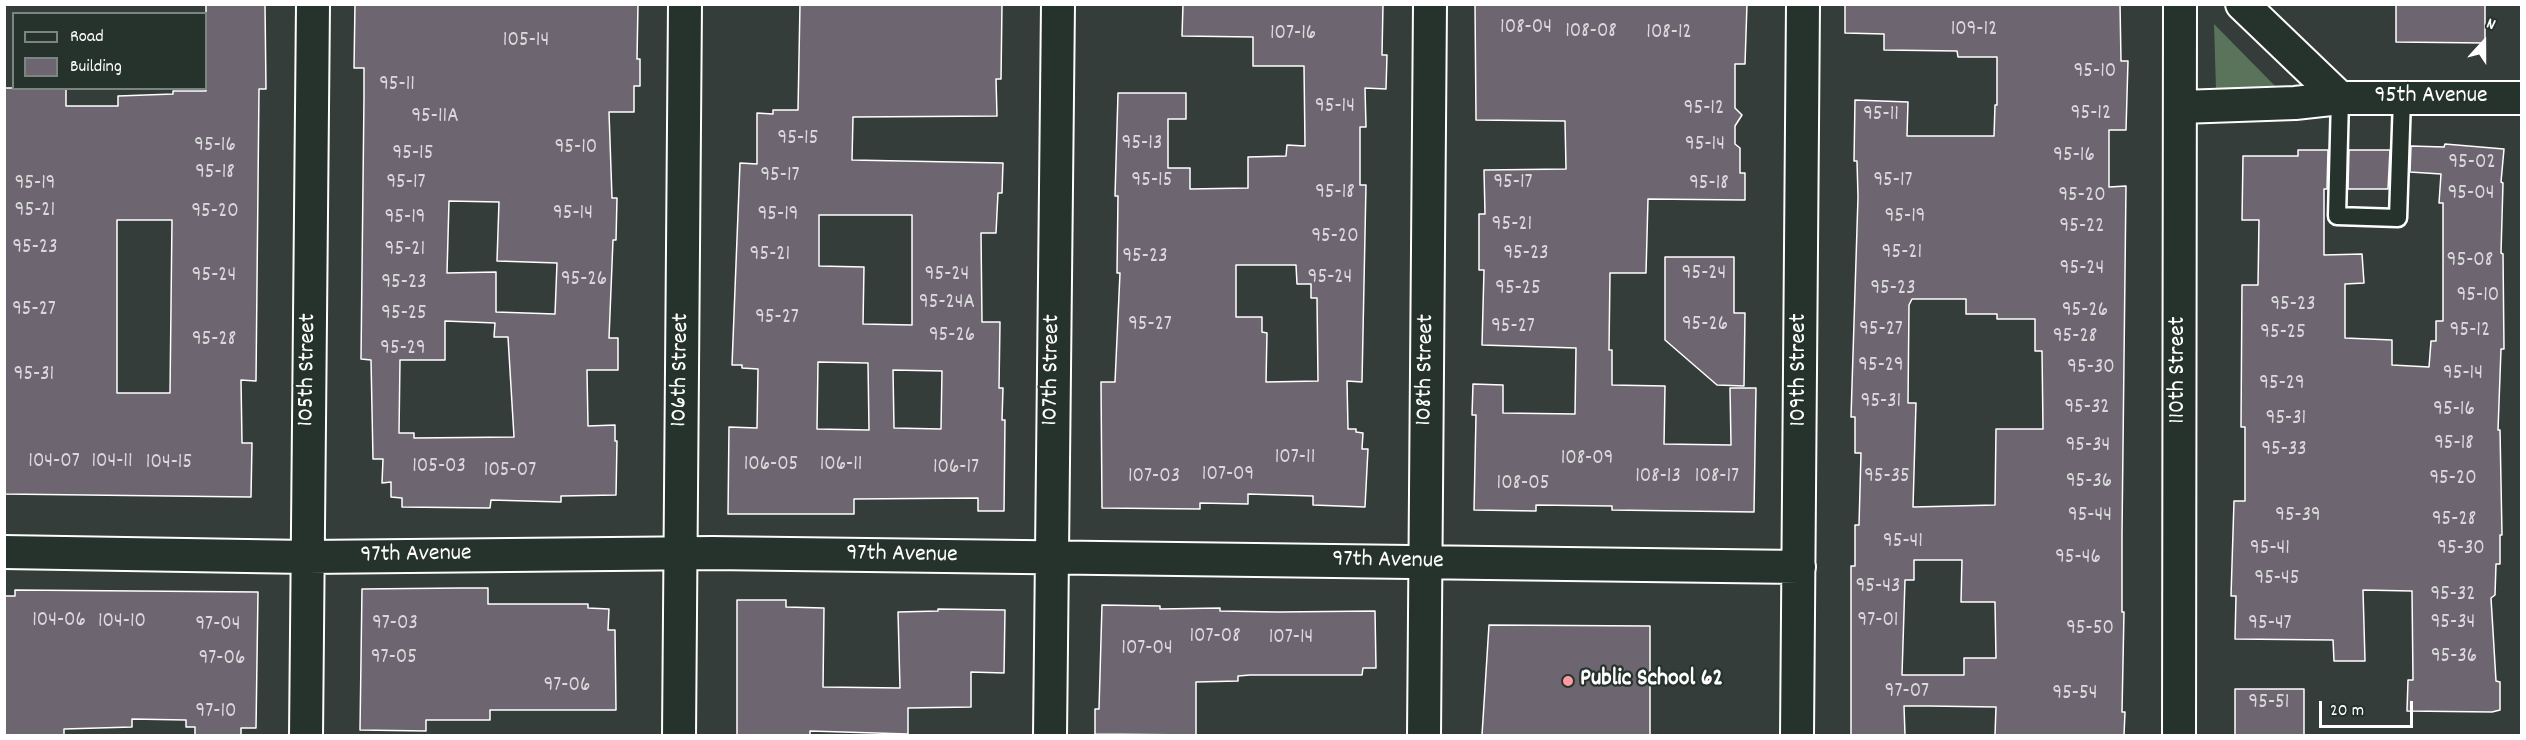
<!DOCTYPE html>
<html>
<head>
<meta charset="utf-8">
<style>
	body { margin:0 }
	#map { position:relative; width:2526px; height:740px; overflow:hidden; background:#343d3a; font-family:Dekko,sans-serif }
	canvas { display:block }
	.frame { position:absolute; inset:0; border:6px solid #fff; pointer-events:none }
	.legend { position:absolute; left:12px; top:12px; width:195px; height:78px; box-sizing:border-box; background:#26332d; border:2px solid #7d8581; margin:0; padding:8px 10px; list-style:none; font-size:18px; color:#fff }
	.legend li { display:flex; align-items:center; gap:12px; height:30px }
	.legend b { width:30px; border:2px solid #7d8581 }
	.north { position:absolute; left:2454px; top:12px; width:60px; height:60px; -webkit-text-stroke:4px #26332d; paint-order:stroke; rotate:21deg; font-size:16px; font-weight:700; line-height:24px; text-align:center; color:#fff }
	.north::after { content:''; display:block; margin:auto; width:21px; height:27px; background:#fff; clip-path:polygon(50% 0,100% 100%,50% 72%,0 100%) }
	.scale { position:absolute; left:2319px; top:701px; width:94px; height:27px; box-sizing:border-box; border:3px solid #fff; border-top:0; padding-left:8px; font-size:18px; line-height:21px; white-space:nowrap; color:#fff; -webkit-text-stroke:4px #26332d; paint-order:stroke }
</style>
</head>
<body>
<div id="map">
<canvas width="2526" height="740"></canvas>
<div class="frame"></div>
<ul class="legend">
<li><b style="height:8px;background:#26332d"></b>Road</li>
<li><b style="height:16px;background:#6d6670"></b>Building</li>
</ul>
<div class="north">N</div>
<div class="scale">20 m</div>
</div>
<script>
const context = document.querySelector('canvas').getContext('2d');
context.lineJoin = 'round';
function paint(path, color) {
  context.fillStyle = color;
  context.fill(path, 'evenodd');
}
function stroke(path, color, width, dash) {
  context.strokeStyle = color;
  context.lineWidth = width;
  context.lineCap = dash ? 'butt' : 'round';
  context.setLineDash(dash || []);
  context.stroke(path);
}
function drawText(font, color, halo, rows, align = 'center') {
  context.font = font + ' Dekko,sans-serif';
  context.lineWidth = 4.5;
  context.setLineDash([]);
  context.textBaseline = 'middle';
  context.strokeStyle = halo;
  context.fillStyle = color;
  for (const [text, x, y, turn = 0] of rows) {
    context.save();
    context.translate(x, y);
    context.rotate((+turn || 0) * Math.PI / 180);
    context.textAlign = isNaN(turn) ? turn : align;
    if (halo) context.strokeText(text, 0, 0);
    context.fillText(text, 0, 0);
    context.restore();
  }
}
paint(new Path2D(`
	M2214,24L2278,89L2216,90Z`), '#59745a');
const building = new Path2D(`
	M206,4H265L266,89H259L256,381L241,380L242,443H252L251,497L4,494V88H66V106H118V96L173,94V91H206ZM117,220H172L170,393H117Z
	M355,4H638L637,59H640V86H634V112H609L612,198H617L616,240H613L609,338H618V370H587L588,426L615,425V441H617L616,495L561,496V502L491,500L490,508L402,507V498L391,497V482L382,483L383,459H373L371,360L361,359L364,96V68H354ZM449,201L499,202L497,261L557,263L555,314L496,312V272L447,273ZM445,321L495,323L494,337H508L514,437L414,438V433H399L400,360H445Z
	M800,4H1002L1001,79H996L997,116L853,117L852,160L1003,163L1002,193H998L996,233H981L982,322H1000L999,388H1003L1002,420H1005L1004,511H978V498L854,499V514H728L729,427L757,428L758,369L742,368V365H732L740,163L757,164V113L773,114V110H798ZM819,215H912V325L863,324L864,267L819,266ZM818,362L868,363L869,430L817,429ZM893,370L942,371L941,429L894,428Z
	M1183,4H1383L1382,55H1387L1386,89L1365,88L1366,127H1360V185H1366L1362,382L1347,381L1348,429H1356V432L1363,433L1362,449H1368L1365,507L1313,505V496L1248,494V504L1200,503V509L1102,508L1101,382H1115L1120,273H1117L1118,196H1115L1118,93H1186V119H1168V168H1190V189L1248,188V157L1286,156L1287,145L1305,146L1304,66H1253V37L1182,36ZM1236,265H1296L1297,284H1311V298H1317L1318,381L1266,382L1267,333L1262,332V317H1236Z
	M1475,4H1747L1745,64H1735V108L1742,115L1735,126V144L1740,148V173H1745V200L1648,199L1646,273H1610L1609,350H1612V385L1665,386L1664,444L1731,445L1730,388H1756L1754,512L1612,510V506L1536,505V511L1474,510L1476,415H1472L1473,384L1503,385V413L1575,414L1576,348L1482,345L1484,270H1479V214H1485L1484,170L1566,169L1565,121L1476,120Z
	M1845,4H2120L2121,61H2128L2126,130H2109V187L2126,186L2122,533V612H2124L2122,712H2125L2124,735H1995L1996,707L1929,706H1904L1905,735H1851V566H1855V525H1859L1861,453H1855V417H1851L1858,197L1857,161H1854L1855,100L1908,102L1907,136H1994L1995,105H1997V57H1958L1957,51L1884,50V34L1845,33ZM1912,299H1966V314H1997V319H2035V351H2042L2043,429H1996L1995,505L1913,507L1916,403H1908L1909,305ZM1914,560H1962L1961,602H1995L1996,658H1964V675H1902L1905,580H1914Z
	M2396,4H2485V43L2396,42Z
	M2445,144L2504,149L2501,182L2503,183L2501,253L2503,254L2504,349H2501L2498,430H2500L2502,535H2500V564H2496L2495,595L2491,598L2496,681L2500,682V710L2492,712L2407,711L2408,680H2413L2412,591L2363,590L2365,661H2334L2333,640L2235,639L2236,596H2231L2234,501H2245V427H2241L2242,285H2258L2259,220H2242L2243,156H2298V150H2328L2327,189H2324V255L2362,254L2364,283L2345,284V338L2392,340V365L2429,367L2431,341H2436V321H2443V203H2439L2441,174L2410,172L2411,146L2444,147Z
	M2349,150H2390L2388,189H2348Z
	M1665,257H1734V313H1745L1744,386L1717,385L1665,340Z
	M461,588H488V604H588V608L609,609L608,630H615L616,710H490V720H426V731L360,730L362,589Z
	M15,590L258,592L256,728H241V735H195V727H186V720L132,719V727L64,729V735H4V596H15Z
	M737,600H786V607L824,608L823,687L900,688L898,612L938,611V609L1005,610L1004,673L971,672V707L908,708V734L810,731V735H737Z
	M1102,605L1160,606V609L1220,608V611L1278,612L1375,611L1376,668H1363L1362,675H1250L1238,676V681L1196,682V735L1095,734V709H1099Z
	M1489,625L1650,626V735H1482Z
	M2235,689H2304V735H2235Z`);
paint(building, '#6d6670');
stroke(building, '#fff', 1.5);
const lane = new Path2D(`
	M2340,98L2337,216L2398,218L2402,98`);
const street = new Path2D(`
	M2242,4L2340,98H2522
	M2181,107L2295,103L2340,98
	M4,552L307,557L712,553L1799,567
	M306,736L313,4
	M679,736L685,4
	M1050,736L1058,4
	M1424,736L1430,4
	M1797,736L1803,4
	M2179,736L2180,4`);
stroke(lane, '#fff', 21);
stroke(street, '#fff', 36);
stroke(lane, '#26332d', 16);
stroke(street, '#26332d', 32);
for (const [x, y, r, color] of [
	[1568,681,6,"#ff9aa2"]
]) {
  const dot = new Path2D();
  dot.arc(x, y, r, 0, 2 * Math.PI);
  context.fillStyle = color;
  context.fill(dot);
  stroke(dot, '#26332d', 2);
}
drawText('21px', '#dad9db', null, [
	["108-04",1526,29],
	["109-12",1974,31],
	["108-08",1591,33],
	["108-12",1669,34],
	["107-16",1293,35],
	["105-14",526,42],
	["95-10",2095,73],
	["95-11",397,86],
	["95-14",1335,108],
	["95-12",1704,110],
	["95-12",2091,115],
	["95-11",1881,116],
	["95-11A",435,118],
	["95-15",798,140],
	["95-13",1142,145],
	["95-14",1705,146],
	["95-16",215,147],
	["95-10",576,149],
	["95-15",413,155],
	["95-16",2074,157],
	["95-02",2472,164],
	["95-18",215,174],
	["95-17",780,177],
	["95-15",1152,182],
	["95-17",1893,182],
	["95-17",406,184],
	["95-17",1513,184],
	["95-19",35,185],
	["95-18",1709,185],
	["95-18",1335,194],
	["95-04",2471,195],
	["95-20",2082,197],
	["95-21",35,212],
	["95-20",215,213],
	["95-14",573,215],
	["95-19",778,216],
	["95-19",1905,218],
	["95-19",405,219],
	["95-21",1512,226],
	["95-22",2082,228],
	["95-20",1335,238],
	["95-23",35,249],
	["95-21",405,251],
	["95-21",1902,254],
	["95-23",1526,255],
	["95-21",770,256],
	["95-23",1145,258],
	["95-08",2470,262],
	["95-24",2082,270],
	["95-24",1704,275],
	["95-24",947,276],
	["95-24",214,277],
	["95-24",1330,279],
	["95-26",584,281],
	["95-23",404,284],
	["95-25",1518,290],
	["95-23",1893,290],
	["95-10",2478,297],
	["95-24A",947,304],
	["95-23",2293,306],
	["95-27",34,311],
	["95-26",2085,312],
	["95-25",404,315],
	["95-27",777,319],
	["95-27",1150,326],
	["95-26",1705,326],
	["95-27",1513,328],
	["95-27",1881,331],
	["95-12",2470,332],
	["95-25",2283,334],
	["95-26",952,337],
	["95-28",2075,338],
	["95-28",214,341],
	["95-29",403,350],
	["95-29",1881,367],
	["95-30",2091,369],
	["95-14",2463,375],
	["95-31",34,376],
	["95-29",2282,385],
	["95-31",1881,403],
	["95-32",2087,409],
	["95-16",2454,411],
	["95-31",2286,420],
	["95-18",2454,445],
	["95-34",2088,447],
	["95-33",2284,451],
	["107-11",1295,459],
	["108-09",1587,460],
	["104-07",54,463],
	["104-11",112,463],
	["104-15",169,464],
	["106-05",771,466],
	["106-11",841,466],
	["105-03",439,468],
	["106-17",956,469],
	["105-07",510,472],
	["107-09",1228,476],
	["107-03",1154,478],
	["108-13",1658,478],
	["108-17",1717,478],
	["95-35",1887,478],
	["95-20",2453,480],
	["95-36",2089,483],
	["108-05",1523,485],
	["95-44",2090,517],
	["95-39",2298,517],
	["95-28",2454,521],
	["95-41",1903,543],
	["95-41",2270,550],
	["95-30",2461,550],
	["95-46",2078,559],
	["95-45",2277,580],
	["95-43",1878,588],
	["95-32",2453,596],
	["104-06",59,622],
	["97-01",1878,622],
	["104-10",122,623],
	["95-34",2453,624],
	["97-03",395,625],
	["95-47",2270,625],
	["97-04",218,626],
	["95-50",2090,630],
	["107-08",1215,638],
	["107-14",1291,639],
	["107-04",1147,650],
	["95-36",2454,658],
	["97-05",394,659],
	["97-06",222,660],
	["97-06",567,687],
	["97-07",1907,693],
	["95-54",2075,695],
	["95-51",2269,704],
	["97-10",216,713]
]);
drawText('24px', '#fff', '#26332d', [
	["95th Avenue",2431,98],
	["105th Street",309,370,-89],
	["106th Street",682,370,-89],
	["107th Street",1053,370,-89],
	["108th Street",1427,370,-89],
	["109th Street",1801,370,-90],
	["110th Street",2180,370,-90],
	["97th Avenue",416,556,-1],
	["97th Avenue",902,556,1],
	["97th Avenue",1388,562,1]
]);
drawText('bold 24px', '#fff', '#26332d', [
	["Public School 62",1580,681]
], 'left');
</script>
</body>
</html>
